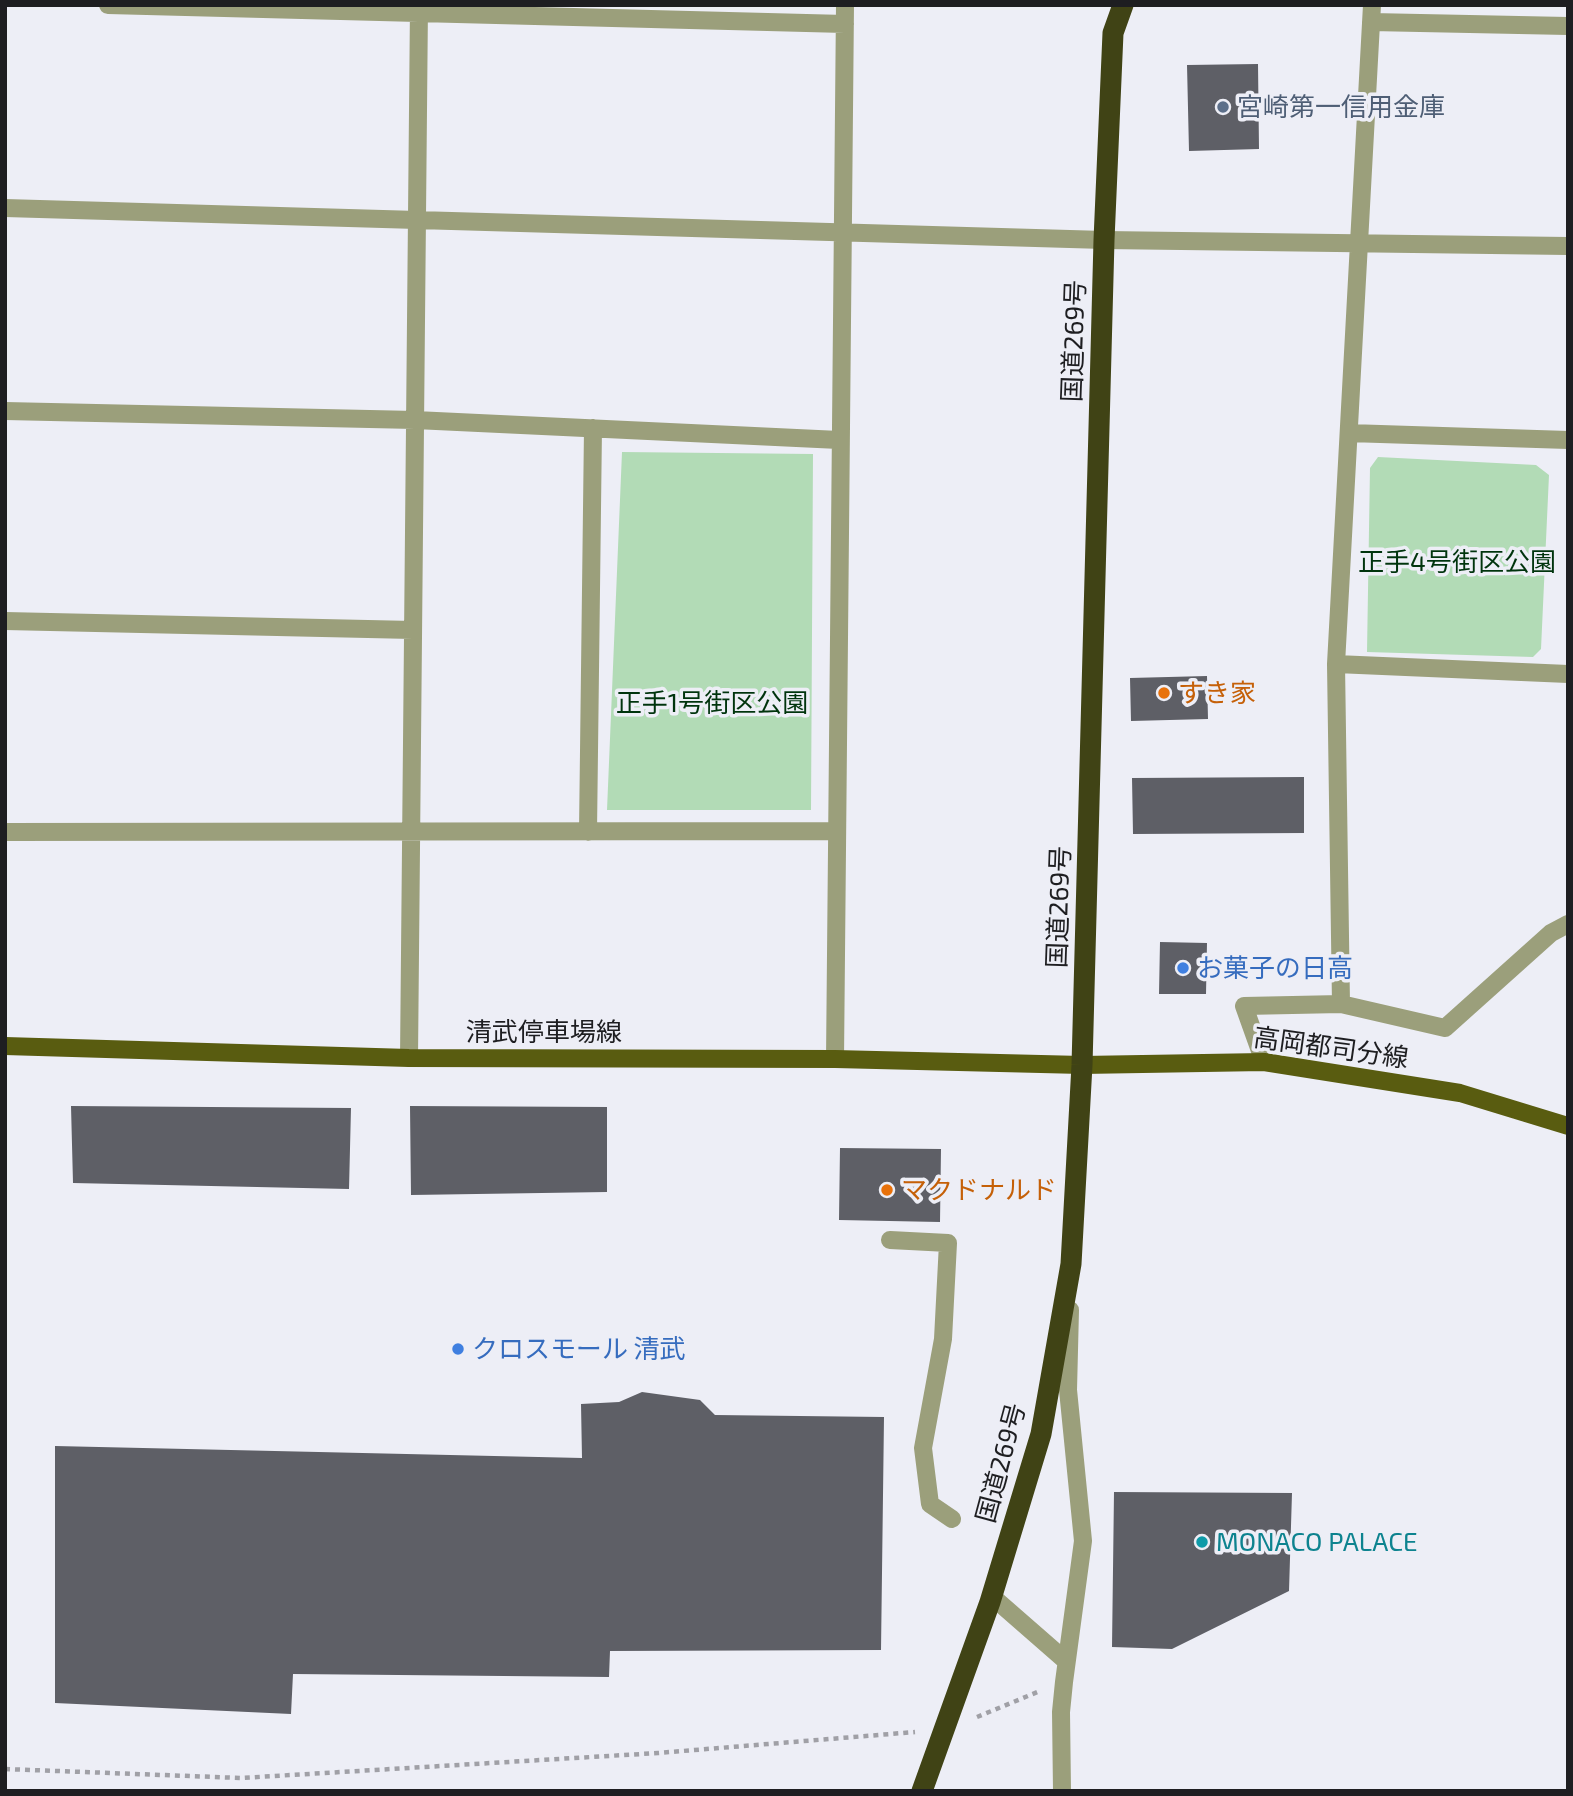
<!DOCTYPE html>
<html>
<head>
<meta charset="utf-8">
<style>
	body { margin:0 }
	#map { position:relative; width:1573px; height:1796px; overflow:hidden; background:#edeef6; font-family:"Exo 2",sans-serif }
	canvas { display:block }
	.frame { position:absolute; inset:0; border:7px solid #1e1e21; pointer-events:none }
</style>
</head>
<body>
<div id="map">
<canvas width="1573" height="1796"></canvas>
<div class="frame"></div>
</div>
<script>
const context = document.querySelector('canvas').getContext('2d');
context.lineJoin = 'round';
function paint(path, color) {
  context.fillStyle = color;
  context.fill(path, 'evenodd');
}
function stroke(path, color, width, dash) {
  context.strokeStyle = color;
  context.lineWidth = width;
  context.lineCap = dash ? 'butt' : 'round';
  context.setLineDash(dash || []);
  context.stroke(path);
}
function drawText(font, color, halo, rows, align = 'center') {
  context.font = font + ' "Exo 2","Noto Sans JP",sans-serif';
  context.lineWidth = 7;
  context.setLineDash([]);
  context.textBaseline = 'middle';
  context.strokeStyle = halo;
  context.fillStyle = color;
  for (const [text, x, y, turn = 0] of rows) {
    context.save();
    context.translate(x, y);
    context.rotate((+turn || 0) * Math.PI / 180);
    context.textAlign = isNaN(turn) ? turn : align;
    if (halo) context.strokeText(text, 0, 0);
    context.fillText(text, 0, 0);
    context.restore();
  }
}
paint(new Path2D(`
	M622,452L813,454L811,810H607Z
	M1378,457L1536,465L1549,475L1541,649L1533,657L1367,652L1370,468Z`), '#b2dbb6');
paint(new Path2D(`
	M1258,64L1259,149L1189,151L1187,65Z
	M1207,676L1208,719L1131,721L1130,678Z
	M1304,777V833L1133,834L1132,778Z
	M1160,942L1207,943L1206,994H1159Z
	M71,1106L351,1108L349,1189L73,1183Z
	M410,1106L607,1107V1192L411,1195Z
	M840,1148L941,1149L940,1222L839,1220Z
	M642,1392L700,1400L715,1415L884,1417L881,1650L610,1651L609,1677L293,1674L291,1714L55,1703V1446L582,1458L581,1404L619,1402Z
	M1114,1492L1292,1493L1289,1591L1172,1649L1112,1647Z`), '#5e5f66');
stroke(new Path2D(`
	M977,1717L1040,1691
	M5,1769L241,1778L658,1753L915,1732`), '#a0a0a6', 4.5, [5, 5]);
stroke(new Path2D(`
	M108,5L845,24
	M1371,22L1568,26
	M5,208L1104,240L1568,246
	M5,411L415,420L839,440
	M1349,433L1568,440
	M5,621L413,630
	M1336,664L1568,674
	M5,832L836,831
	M588,832L593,428
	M1341,1004L1445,1028L1551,933L1568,924
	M409,1058L419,5
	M835,1059L845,5
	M1264,1062L1244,1006L1341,1004L1336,664L1372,5
	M890,1240L948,1243L943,1339L923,1448L930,1504L952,1519
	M990,1602L995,1599L1066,1661
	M1062,1791L1061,1712L1064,1682L1083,1541L1068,1390L1070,1310`), '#9b9f7b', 18);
stroke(new Path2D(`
	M5,1046L409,1058L835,1059L1082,1065L1264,1062L1460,1093L1568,1126`), '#595c10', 18);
stroke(new Path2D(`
	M922,1791L990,1602L1041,1434L1071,1264L1082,1065L1104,240L1113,33L1123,5`), '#404315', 21);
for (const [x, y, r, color] of [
	[1223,107,7,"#5c6f8a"],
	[1164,693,7,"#e8710a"],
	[1183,968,7,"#3f7fe0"],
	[887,1190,7,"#e8710a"],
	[458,1349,7,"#3f7fe0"],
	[1202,1542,7,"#0f9aa8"]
]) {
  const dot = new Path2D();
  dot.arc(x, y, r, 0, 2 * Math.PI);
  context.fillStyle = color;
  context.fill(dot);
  stroke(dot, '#edeef6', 2.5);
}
drawText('26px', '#4e5e75', '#edeef6', [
	["宮崎第一信用金庫",1237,107]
], 'left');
drawText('26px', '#1e1e21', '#edeef6', [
	["国道269号",1074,341,-88],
	["国道269号",1059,907,-88],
	["清武停車場線",544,1032],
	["高岡都司分線",1331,1048,8],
	["国道269号",1001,1463,-75]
]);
drawText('26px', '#00340d', '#edeef6', [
	["正手4号街区公園",1457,562],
	["正手1号街区公園",712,703]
]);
drawText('26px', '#c56008', '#edeef6', [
	["すき家",1178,693],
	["マクドナルド",901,1190]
], 'left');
drawText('26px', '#366cbe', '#edeef6', [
	["お菓子の日高",1197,968],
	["クロスモール 清武",472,1349]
], 'left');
drawText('26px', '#0d838f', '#edeef6', [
	["MONACO PALACE",1216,1542]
], 'left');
</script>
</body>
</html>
